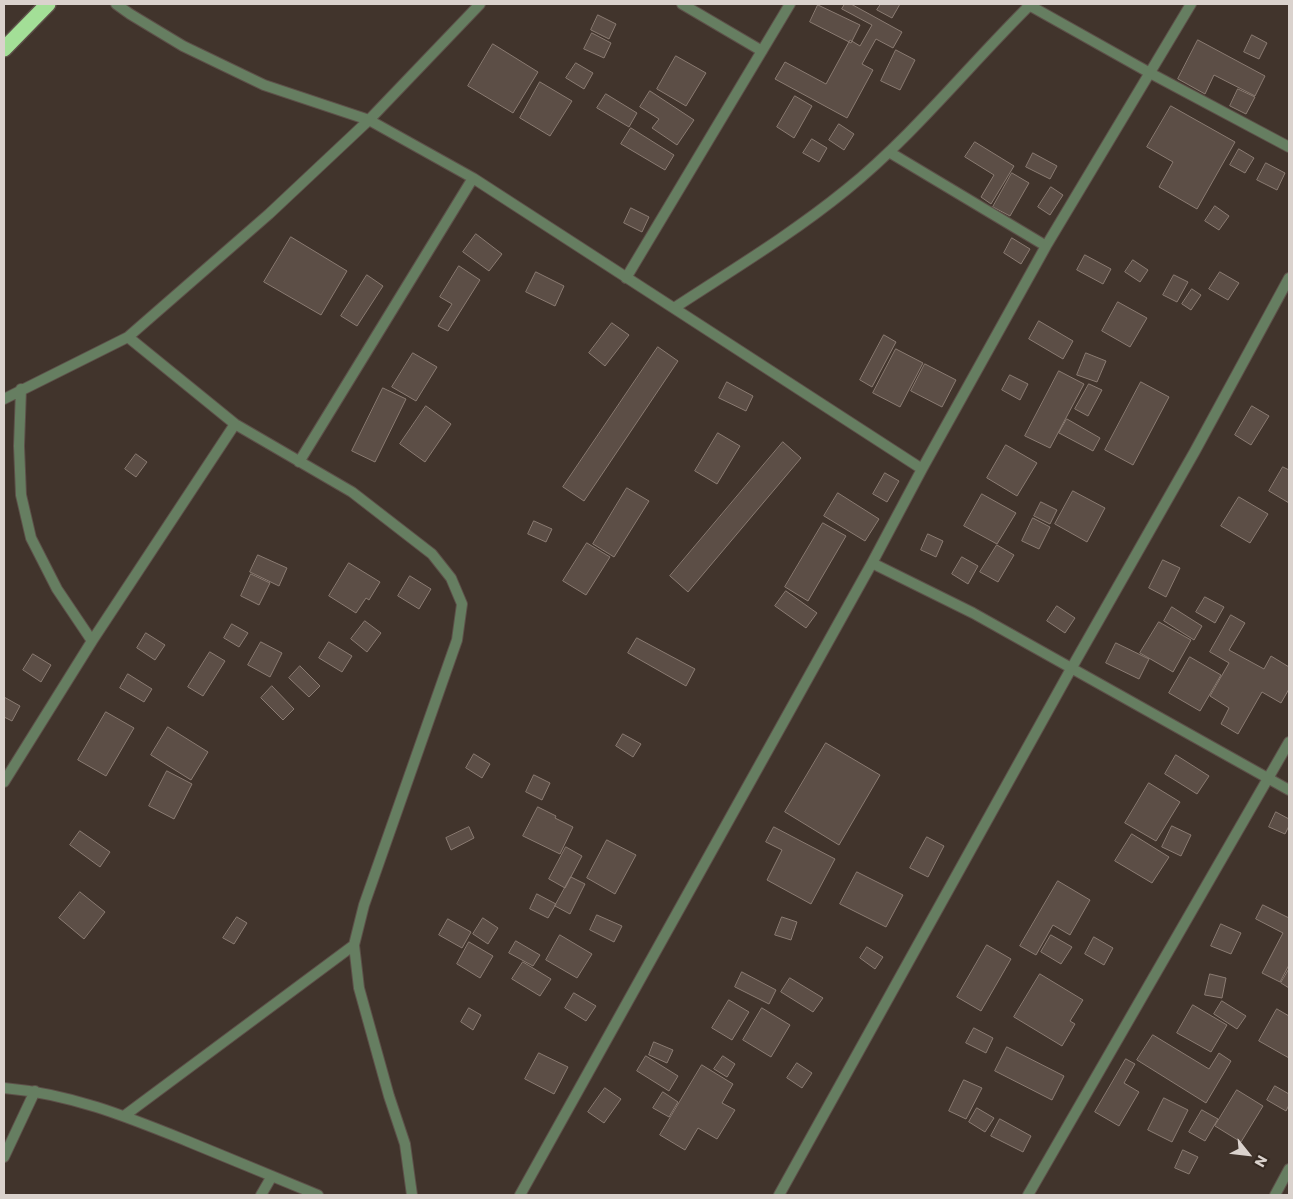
<!DOCTYPE html>
<html>
<head>
<meta charset="utf-8">
<style>
	body { margin:0 }
	#map { position:relative; width:1293px; height:1199px; overflow:hidden; background:#41342c; font-family:Poppins,sans-serif }
	canvas { display:block }
	.frame { position:absolute; inset:0; border:5px solid #dad2cd; pointer-events:none }
	.north { position:absolute; left:1223px; top:1129px; width:50px; height:50px; -webkit-text-stroke:4px #362a22; paint-order:stroke; rotate:119deg; font-size:14px; font-weight:700; line-height:20px; text-align:center; color:#dad2cd }
	.north::after { content:''; display:block; margin:auto; width:18px; height:22px; background:#dad2cd; clip-path:polygon(50% 0,100% 100%,50% 72%,0 100%) }
</style>
</head>
<body>
<div id="map">
<canvas width="1293" height="1199"></canvas>
<div class="frame"></div>
<div class="north">N</div>
</div>
<script>
const context = document.querySelector('canvas').getContext('2d');
context.lineJoin = 'round';
function paint(path, color) {
  context.fillStyle = color;
  context.fill(path, 'evenodd');
}
function stroke(path, color, width, dash) {
  context.strokeStyle = color;
  context.lineWidth = width;
  context.lineCap = dash ? 'butt' : 'round';
  context.setLineDash(dash || []);
  context.stroke(path);
}
const building = new Path2D(`
	M845,4H851L902,32L893,48L876,39L862,64L873,70L847,118L775,79L785,62L826,84L850,40L860,46L872,25L842,9Z
	M881,4H900L892,18L877,10Z
	M818,5L860,25L851,43L810,22Z
	M598,15L616,24L609,39L591,30Z
	M592,33L611,43L604,58L584,49Z
	M1252,35L1267,43L1259,59L1244,52Z
	M1198,40L1265,76L1255,96L1214,75L1205,94L1178,79Z
	M493,44L538,72L513,113L468,86Z
	M896,50L915,60L900,90L881,81Z
	M676,56L706,73L686,106L657,89Z
	M576,63L593,73L584,89L566,78Z
	M540,82L572,101L550,136L520,118Z
	M1238,89L1255,97L1246,114L1230,106Z
	M650,91L694,120L677,145L652,128L659,119L640,107Z
	M606,94L637,113L629,127L597,108Z
	M795,96L812,106L794,138L777,127Z
	M1171,106L1235,142L1197,209L1159,187L1173,162L1147,147Z
	M839,124L854,134L844,150L829,140Z
	M631,128L674,155L665,170L621,144Z
	M812,139L827,148L819,162L803,153Z
	M975,142L1014,166L991,204L981,197L994,175L965,157Z
	M1239,149L1254,158L1245,173L1230,165Z
	M1033,153L1057,166L1050,179L1026,167Z
	M1266,163L1285,173L1277,190L1257,180Z
	M1012,173L1029,183L1010,216L993,207Z
	M1051,187L1063,195L1050,215L1038,207Z
	M1215,206L1229,216L1219,230L1205,221Z
	M631,208L649,217L642,232L624,223Z
	M476,234L502,254L489,271L463,252Z
	M291,237L347,271L321,315L264,282Z
	M1012,238L1030,249L1021,264L1004,253Z
	M1085,255L1111,269L1103,284L1077,270Z
	M1133,260L1148,270L1140,282L1125,272Z
	M459,266L480,280L448,331L438,326L452,304L440,297Z
	M536,272L564,286L555,306L526,292Z
	M1220,272L1239,283L1228,300L1209,289Z
	M367,275L383,286L357,326L341,316Z
	M1174,275L1188,282L1177,302L1163,295Z
	M1192,289L1201,295L1191,310L1182,304Z
	M1118,302L1147,318L1130,347L1102,331Z
	M1039,321L1073,341L1063,359L1029,339Z
	M612,323L629,335L605,366L589,353Z
	M884,335L896,342L872,387L860,380Z
	M658,347L678,361L584,501L563,487Z
	M896,349L923,363L900,407L873,393Z
	M413,353L437,367L416,401L392,387Z
	M1086,353L1106,361L1097,382L1077,375Z
	M925,364L956,380L942,407L911,391Z
	M1059,371L1084,384L1050,448L1025,436Z
	M1010,375L1028,384L1020,400L1002,390Z
	M727,382L753,396L746,411L719,398Z
	M1141,382L1169,397L1133,465L1105,450Z
	M1089,384L1102,390L1088,416L1075,409Z
	M383,388L406,399L375,462L352,451Z
	M426,406L451,424L425,462L400,444Z
	M1252,406L1269,416L1251,445L1235,435Z
	M1067,419L1100,438L1093,451L1059,433Z
	M718,433L740,446L717,484L695,471Z
	M783,442L801,458L688,592L670,576Z
	M1006,445L1037,463L1017,496L987,478Z
	M136,454L147,462L136,477L125,469Z
	M1283,467L1289,470V503L1269,491Z
	M885,473L899,481L887,502L873,494Z
	M627,488L649,501L614,557L593,544Z
	M1073,491L1105,508L1087,542L1055,524Z
	M838,493L879,519L865,541L824,516Z
	M982,494L1016,513L997,544L964,526Z
	M1239,497L1268,514L1250,543L1221,526Z
	M1041,502L1057,510L1050,524L1034,516Z
	M1033,518L1050,527L1039,549L1022,541Z
	M534,521L552,529L546,542L528,534Z
	M823,523L846,536L808,601L785,587Z
	M928,534L943,541L936,557L921,550Z
	M587,543L610,557L586,595L563,581Z
	M997,545L1014,555L998,582L980,572Z
	M258,555L287,568L279,586L250,572Z
	M962,557L978,566L968,584L952,574Z
	M1163,560L1180,568L1166,597L1149,588Z
	M349,563L380,582L369,600L366,598L356,613L329,596Z
	M251,574L270,583L259,605L241,596Z
	M410,576L431,589L419,609L398,596Z
	M786,591L817,613L806,628L775,606Z
	M1205,597L1224,607L1215,623L1196,612Z
	M1057,606L1075,618L1065,633L1047,621Z
	M1172,607L1202,626L1194,640L1164,621Z
	M1231,615L1245,623L1229,650L1264,669L1271,656L1289,667V689L1281,703L1262,692L1238,734L1221,724L1229,708L1210,696L1229,663L1210,652Z
	M365,621L381,633L367,652L351,639Z
	M1159,622L1191,640L1173,672L1140,653Z
	M232,624L248,633L239,647L224,638Z
	M146,633L165,645L155,660L137,648Z
	M637,638L695,669L686,686L628,653Z
	M261,642L282,653L270,677L248,665Z
	M329,642L352,656L342,672L319,658Z
	M1116,643L1149,659L1139,679L1106,663Z
	M210,652L225,661L203,696L188,687Z
	M33,654L51,665L41,682L23,670Z
	M1190,657L1221,675L1200,711L1169,693Z
	M300,666L320,686L309,697L289,678Z
	M128,674L152,689L144,702L120,688Z
	M272,686L294,709L283,720L261,698Z
	M4,697L20,706L12,721L4,717Z
	M106,712L134,728L106,776L78,760Z
	M168,727L208,752L191,780L151,755Z
	M623,734L641,744L633,757L616,746Z
	M826,743L880,775L839,845L785,812Z
	M474,754L490,764L482,778L466,768Z
	M1176,755L1209,776L1197,794L1165,774Z
	M167,771L192,784L174,819L149,806Z
	M534,775L550,783L542,800L526,792Z
	M1149,783L1180,802L1156,841L1125,823Z
	M538,807L556,816L555,818L573,827L560,854L523,836Z
	M1276,812L1289,819V826L1285,834L1269,827Z
	M1172,826L1191,835L1181,856L1162,847Z
	M469,827L474,838L451,850L446,838Z
	M774,827L835,859L811,904L767,880L782,850L766,842Z
	M80,831L110,852L100,867L70,845Z
	M1132,834L1169,857L1152,883L1115,861Z
	M927,837L944,846L928,877L910,868Z
	M607,840L636,855L615,894L587,878Z
	M566,847L582,856L565,888L549,879Z
	M857,872L903,895L886,927L840,904Z
	M571,877L585,884L570,914L555,906Z
	M1058,881L1090,900L1070,935L1053,925L1036,955L1020,946Z
	M80,892L105,912L84,939L59,918Z
	M537,894L556,904L548,918L530,909Z
	M1263,905L1289,918V965L1280,982L1262,973L1283,933L1256,919Z
	M597,915L622,926L614,942L590,930Z
	M237,917L247,923L234,944L223,938Z
	M782,917L797,922L791,940L775,935Z
	M483,918L498,928L488,944L473,934Z
	M448,919L471,932L462,948L439,935Z
	M1221,924L1241,933L1231,954L1211,946Z
	M560,935L592,954L577,978L546,960Z
	M1051,935L1072,947L1061,964L1041,952Z
	M1094,937L1113,948L1104,965L1085,954Z
	M516,941L540,955L533,966L509,953Z
	M469,942L493,956L480,978L457,964Z
	M987,945L1011,959L981,1011L957,997Z
	M867,947L883,957L875,969L860,958Z
	M523,962L551,979L540,996L512,979Z
	M1289,969V988L1281,983Z
	M742,972L776,990L769,1004L735,987Z
	M1040,974L1083,1000L1070,1021L1075,1024L1062,1046L1014,1017Z
	M1210,974L1226,978L1222,998L1205,995Z
	M790,978L823,998L813,1012L781,992Z
	M574,993L596,1006L586,1021L565,1008Z
	M729,1000L749,1012L732,1040L712,1028Z
	M1222,1001L1246,1016L1237,1029L1214,1014Z
	M1193,1005L1227,1025L1211,1052L1177,1033Z
	M469,1008L481,1015L473,1030L461,1022Z
	M762,1008L790,1025L771,1057L743,1040Z
	M1277,1009L1289,1016V1058L1259,1041Z
	M974,1028L993,1038L986,1053L966,1043Z
	M1153,1035L1209,1069L1219,1053L1231,1061L1206,1103L1137,1060Z
	M654,1042L673,1050L667,1063L649,1055Z
	M1007,1047L1064,1076L1052,1100L995,1071Z
	M539,1053L568,1067L554,1094L525,1079Z
	M646,1056L678,1076L669,1091L637,1071Z
	M723,1056L735,1064L727,1077L714,1069Z
	M1126,1059L1135,1064L1124,1083L1139,1092L1119,1126L1095,1112Z
	M797,1063L812,1073L802,1088L787,1078Z
	M702,1065L733,1084L722,1103L735,1110L717,1139L698,1128L685,1150L660,1135Z
	M964,1080L982,1088L966,1119L949,1111Z
	M1275,1086L1289,1094V1105L1286,1111L1267,1100Z
	M605,1088L621,1099L604,1123L588,1112Z
	M1237,1090L1263,1106L1241,1142L1215,1126Z
	M663,1092L678,1102L669,1117L653,1108Z
	M1164,1098L1188,1110L1172,1142L1148,1130Z
	M977,1108L994,1118L985,1132L969,1122Z
	M1202,1110L1218,1119L1205,1141L1189,1132Z
	M1000,1119L1031,1136L1023,1152L991,1136Z
	M1183,1150L1198,1157L1189,1174L1175,1168Z`);
paint(building, '#5c4e46');
stroke(building, '#8a7b72', 1);
const street = new Path2D(`
	M116,4L130,14L183,46L264,85L369,120L473,178L922,469
	M682,4L762,51
	M1027,4L1150,73L1289,147
	M889,152L1046,246
	M626,278L790,4
	M674,308C732,270 792,234 846,190C914,135 969,65 1031,4
	M128,337L235,424L352,492L432,554L451,578L462,604L457,640L364,905L354,945L359,988L389,1096L405,1144L412,1195
	M21,389L19,446L21,495L31,538L57,589L92,641
	M4,399L128,337L269,214L369,120L480,4
	M299,462L473,178
	M872,563L973,613L1289,790
	M4,782L92,641L235,424
	M4,1088C71,1094 125,1116 187,1141C230,1159 274,1177 318,1195
	M124,1116L354,945
	M4,1157L35,1091
	M261,1195L272,1176
	M520,1195L872,563L922,469L1046,246L1191,4
	M779,1195L1071,669L1195,451L1289,278
	M1028,1195L1289,742
	M1275,1195L1289,1169`);
const highway = new Path2D(`
	M4,49L48,4`);
stroke(street, '#5d5049', 12);
stroke(highway, '#5d5049', 18);
stroke(street, '#667e61', 10);
stroke(highway, '#a3df97', 15);
</script>
</body>
</html>
